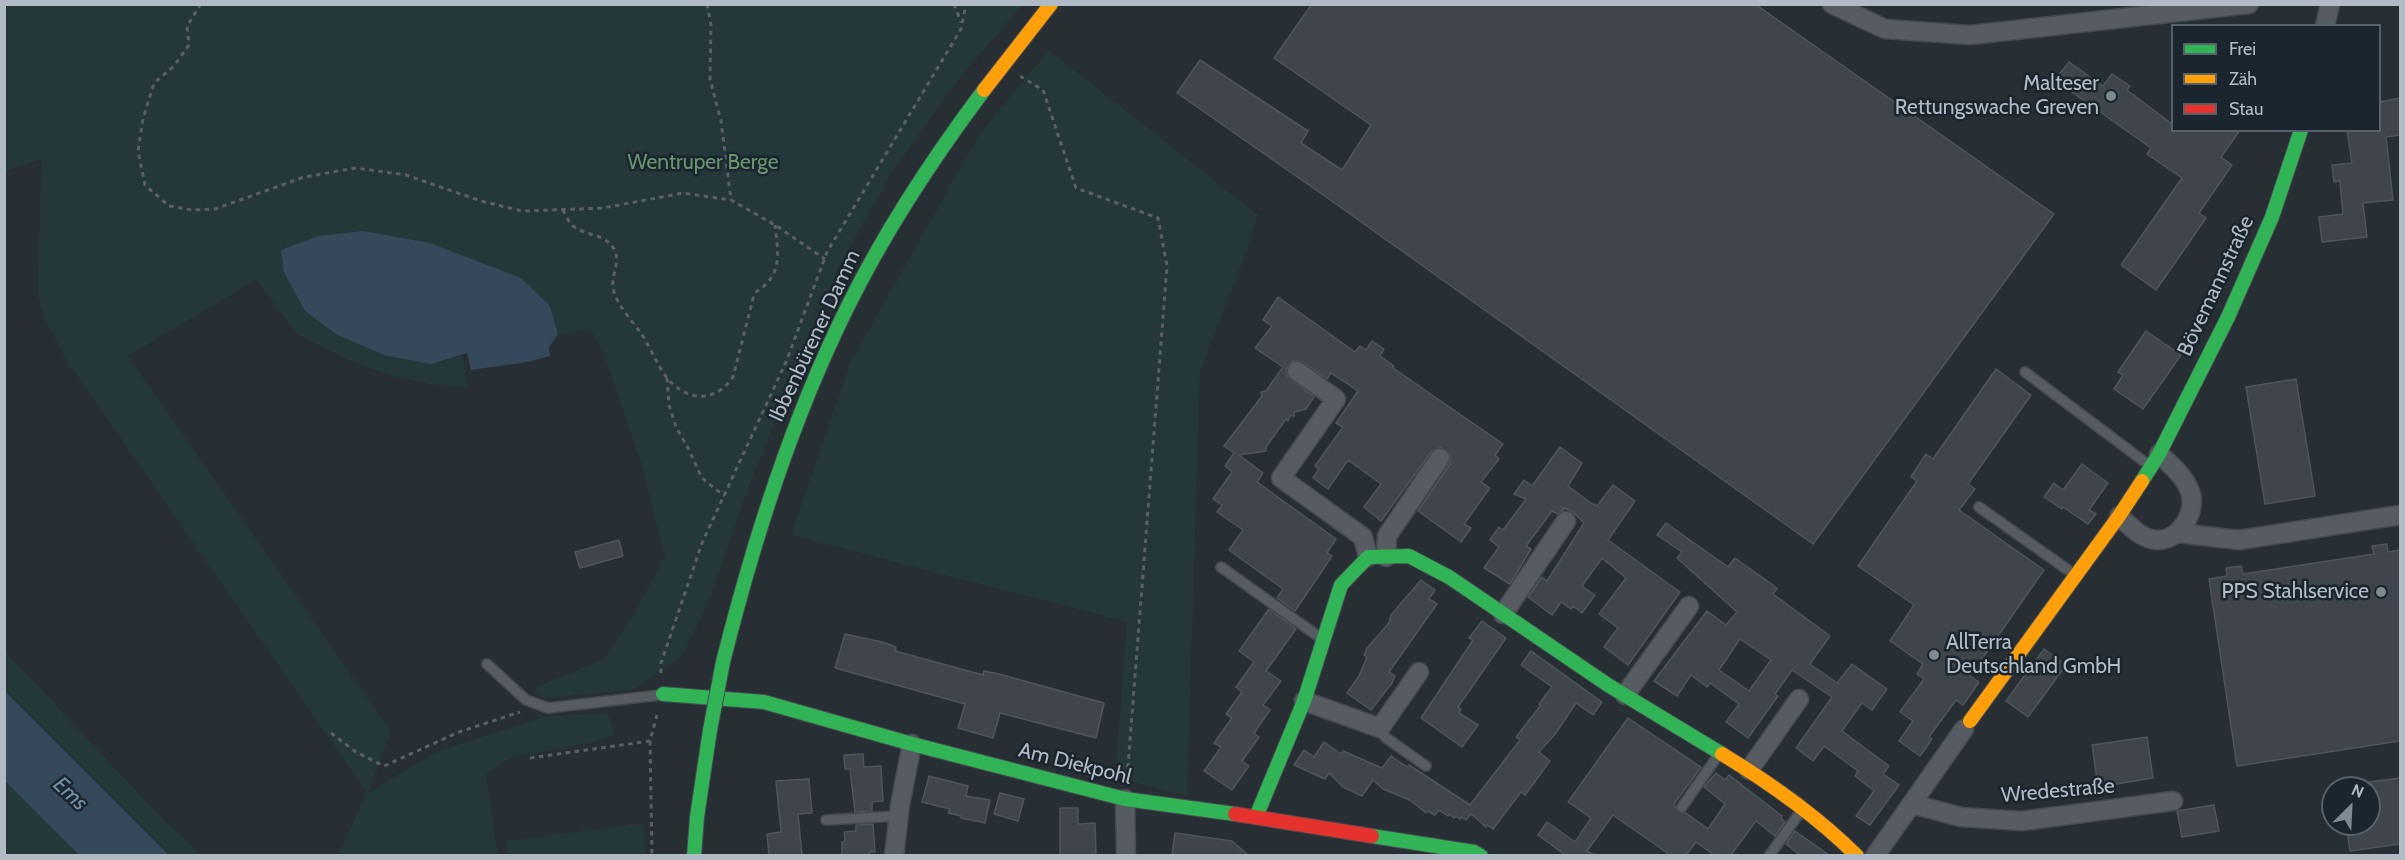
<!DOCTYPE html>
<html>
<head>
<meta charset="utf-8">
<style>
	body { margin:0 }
	#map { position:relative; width:2405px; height:860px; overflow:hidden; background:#272e34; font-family:Cabin,sans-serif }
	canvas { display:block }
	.frame { position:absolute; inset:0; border:6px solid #b0bbc5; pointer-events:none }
	.legend { position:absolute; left:2171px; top:24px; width:210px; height:108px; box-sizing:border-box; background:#1b252e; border:2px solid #57616a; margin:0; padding:8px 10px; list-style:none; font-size:18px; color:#b0bbc5 }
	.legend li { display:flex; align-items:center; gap:12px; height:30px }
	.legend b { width:30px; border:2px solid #57616a }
	.north { position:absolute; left:2321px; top:776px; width:60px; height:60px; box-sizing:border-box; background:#1b252e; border:2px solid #57616a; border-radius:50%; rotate:24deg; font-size:16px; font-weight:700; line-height:24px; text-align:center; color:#b0bbc5 }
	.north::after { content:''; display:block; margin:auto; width:21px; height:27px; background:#808a92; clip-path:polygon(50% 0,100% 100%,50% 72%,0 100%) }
</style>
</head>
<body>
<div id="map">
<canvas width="2405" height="860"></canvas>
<div class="frame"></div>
<ul class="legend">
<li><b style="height:8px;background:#30b455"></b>Frei</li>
<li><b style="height:8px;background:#ff9f0a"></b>Zäh</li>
<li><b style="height:8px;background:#e5322d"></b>Stau</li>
</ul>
<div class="north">N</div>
</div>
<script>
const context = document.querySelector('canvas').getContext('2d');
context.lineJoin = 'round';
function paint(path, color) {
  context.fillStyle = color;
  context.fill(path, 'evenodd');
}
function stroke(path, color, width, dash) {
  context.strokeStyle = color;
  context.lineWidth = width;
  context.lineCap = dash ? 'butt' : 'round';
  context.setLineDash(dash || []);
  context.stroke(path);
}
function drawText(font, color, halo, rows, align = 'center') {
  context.font = font + ' Cabin,sans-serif';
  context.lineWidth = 5;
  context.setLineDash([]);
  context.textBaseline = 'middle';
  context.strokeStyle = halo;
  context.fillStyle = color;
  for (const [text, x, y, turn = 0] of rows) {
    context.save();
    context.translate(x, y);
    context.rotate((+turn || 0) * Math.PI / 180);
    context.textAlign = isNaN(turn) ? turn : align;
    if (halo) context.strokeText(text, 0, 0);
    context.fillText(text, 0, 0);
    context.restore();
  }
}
paint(new Path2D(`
	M4,5H1022L961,76L891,173L838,269L748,488L710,598L683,655L633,690L543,698L532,689L604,659L634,613L665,557L642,466L605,357L591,330L558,334L550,306L431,364L463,355L467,388L434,385L393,376L353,362L297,334L256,280L128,356L391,732L368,793L436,752L546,716L608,714L614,734L594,742L512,757L486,774L498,856L338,855L367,793L65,358L45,319L38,297L41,159L5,171Z
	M1049,50L1258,215L1249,244L1200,372L1187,796L1115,777L1127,622L791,535L851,361L981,132Z
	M4,650L156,812L201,855H169L5,691Z
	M4,781L79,855H5Z
	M644,823L645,855H508L506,841Z`), '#243839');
paint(new Path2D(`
	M363,231L430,243L521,278L550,306L558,334L549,347L550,356L528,362L471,370L467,353L431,364L384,355L336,334L305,311L284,272L281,250L319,236Z
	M5,691L169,855H79L5,781Z`), '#35495b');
const building = new Path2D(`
	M1312,4H1755L2054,214L1813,544L1329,199L1177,93L1200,60L1308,131L1301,143L1342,170L1371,125L1274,58Z
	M2069,62L2103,86L2112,74L2130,86L2127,90L2172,124V130H2240L2221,157L2232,165L2199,213L2206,218L2156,290L2121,265L2182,178L2147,154L2151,148L2055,80Z
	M2400,98V135L2386,137L2393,200L2363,203L2367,237L2322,242L2319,217L2343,214L2340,181L2334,182L2332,165L2352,163L2347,130H2379V102Z
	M1278,297L1355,352L1360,346L1366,350L1372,341L1384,349L1380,356L1394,366L1393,368L1503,444L1495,455L1499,459L1481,482L1490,488L1464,524L1471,528L1461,542L1418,511L1450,464V454L1441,447L1431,452L1381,521L1364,507L1381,484L1348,460L1328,489L1313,478L1319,469L1315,466L1343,427L1336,423L1358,391L1331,373L1327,379L1303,362L1292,361L1286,369L1287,376L1314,397L1306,409L1294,412V416H1290L1288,421L1286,419L1266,447V451L1239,455L1263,473L1257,482L1336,539L1327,553L1332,556L1295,611L1277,598L1283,589L1229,550L1243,530L1217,512L1222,505L1213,499L1232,472L1225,466L1234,453L1224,446L1262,396L1261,392L1266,391L1283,367L1255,348L1272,326L1263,320Z
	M2146,331L2181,355L2143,409L2114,389L2123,375L2118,372Z
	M1996,369L2031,395L1968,484L1975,489L1959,510L2044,570L1970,676L1979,682L1963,705L1956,700L1929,737L1932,739L1920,756L1899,741L1913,721L1900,712L1924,679L1917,674L1923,664L1890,641L1914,605L1858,566L1917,481L1911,477L1926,454L1933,459Z
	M2296,379L2315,496L2265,504L2246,387Z
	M1560,447L1582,463L1568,486L1591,503L1597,506L1613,485L1635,501L1608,540L1680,592L1628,665L1604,647L1618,628L1599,614L1626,578L1602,558L1582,586L1595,595L1582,613L1573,606L1571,609L1561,602L1552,615L1528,597L1542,577L1547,581L1584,523L1572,511L1561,507L1564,509L1558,514L1552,511L1526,546L1531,549L1510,584L1484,568L1499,547L1490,540L1499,527L1503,530L1526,499L1514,494L1524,480L1532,486Z
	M2082,464L2108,483L2089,510L2096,514L2088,524L2063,507L2062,509L2044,497L2054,483L2063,490Z
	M1666,523L1728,567L1735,558L1777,588L1773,594L1830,636L1810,664L1837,683L1852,664L1887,689L1872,710L1862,703L1842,731L1889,766L1883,774L1899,785L1870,825L1856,816L1874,791L1855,776L1858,771L1824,746L1813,761L1796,748L1832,697L1792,670L1775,694L1778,696L1748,738L1726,722L1739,704L1710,683L1707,687L1691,675L1677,696L1654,681L1707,611L1726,625L1737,612L1677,558L1682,552L1657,535ZM1740,639L1771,660L1749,691L1719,670Z
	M619,540L623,556L580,568L575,552Z
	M2387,544L2388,552L2400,550V741L2237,766L2209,579L2227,576L2226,568L2241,566L2243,574L2374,554L2372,546Z
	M1421,580L1435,590L1429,599L1437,604L1389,672L1395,676L1392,683L1371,710L1347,693L1359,676L1367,657L1364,655L1367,648L1389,623L1391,615Z
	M1269,609L1296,629L1266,671L1281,681L1263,705L1270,710L1254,733L1259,737L1242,761L1249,766L1232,790L1204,771L1221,747L1214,743L1232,718L1226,714L1242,692L1236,687L1254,662L1239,651Z
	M1482,621L1506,638L1458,707L1461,709L1459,713L1478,725L1462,747L1421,718L1473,640L1469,638Z
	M845,634L882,642L896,647L895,651L983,675L984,671L999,674L1104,703L1096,738L1000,713L993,738L958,728L965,704L835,668Z
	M2044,649L2066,665L2028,717L2006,701Z
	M1531,651L1602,702L1593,715L1576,703L1556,733L1539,752L1550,761L1525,795L1521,792L1493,829L1487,825L1486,827L1471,814L1466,820L1462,817L1460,819L1456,816L1454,818L1449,814L1448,816L1439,810L1435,815L1428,811L1426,813L1410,800L1383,789L1373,780L1362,796L1343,787L1329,773L1325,779L1294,765L1304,750L1314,757L1324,742L1341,754L1343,751L1382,768L1391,756L1407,767L1409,765L1470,805L1520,740L1516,737L1541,705L1539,704L1552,687L1521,665Z
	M1628,718L1701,767L1674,804L1678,812L1686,813L1708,829L1725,804L1704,787L1716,773L1725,780L1729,775L1782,816L1781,818L1785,822L1775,836L1756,821L1731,855H1714L1696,842L1686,855H1670L1613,815L1587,851L1594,855H1565L1538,835L1547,822L1575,842L1591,818L1568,802Z
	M2147,737L2153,778L2098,787L2092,745Z
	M863,754L864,767L881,766L883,801L872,802V811L855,812L850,769H845L844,755Z
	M929,776L968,786L966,796L990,800L985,823L961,818V816L948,813L950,809L922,802Z
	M2400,778V844L2350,851L2346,824H2369V782Z
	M809,779L812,813L798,814L802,855H769L767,834L781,832L776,781Z
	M1000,793L1024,799L1018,821L994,814Z
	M2214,805L2219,831L2182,837L2177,811Z
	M1060,808H1078V824L1095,823L1096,855H1060Z
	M873,824L875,852H869L870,855H842V842L845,841L844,832L856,831V825Z
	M1795,831L1829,855H1800L1786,844Z
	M1175,833L1232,841L1248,855H1172Z`);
paint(building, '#3f454a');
stroke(building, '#4f565b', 1.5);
const lane = new Path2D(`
	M2025,372L2150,466
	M1979,507L2075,575
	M1221,567L1322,639
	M487,664L526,700L548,708L660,695
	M1380,728L1385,737L1426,766
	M1682,807L1719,754
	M826,820L899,816
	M1769,856L1801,811`);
const street = new Path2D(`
	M1832,4L1885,29L1970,35L2249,4
	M2325,26L2330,4
	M1297,371L1336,399L1281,478L1363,537L1368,557
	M2119,516C2130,526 2141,539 2157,540C2180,541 2199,510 2189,489C2183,475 2170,464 2159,454
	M2178,533L2239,540L2400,515
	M1386,557L1387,536L1440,458
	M1503,614L1566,521
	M1625,695L1689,606
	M1304,701L1380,728L1419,672
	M1749,770L1799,699
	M1125,799L1126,856
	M1912,804L1961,817L2022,821L2173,801
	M894,856L900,805L912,744
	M1875,856L1964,729`);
const fast = new Path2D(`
	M2142,481L2159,454L2228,317L2272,217L2301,130
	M723,662C754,539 792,419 848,306C886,229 933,158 984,90
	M663,694L764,702L912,744L1125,799L1235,814
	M1256,817L1304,701L1341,585L1368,557L1409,556L1449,577L1608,685L1722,754
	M1372,836L1474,852L1481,856
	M694,856L697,817L710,730`);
const slow = new Path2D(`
	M984,90L1051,4
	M1970,721L2119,516L2142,481
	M1722,754C1770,783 1817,816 1857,856`);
const jam = new Path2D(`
	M1235,814L1372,836`);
stroke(lane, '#454a4f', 12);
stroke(street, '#454a4f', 21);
stroke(fast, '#454a4f', 16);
stroke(slow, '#454a4f', 16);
stroke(jam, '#454a4f', 16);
stroke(new Path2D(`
	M201,4L187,26L189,45L174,66L154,83L143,119L138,151L145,185L169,206L192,210L215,209L304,177L356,168L406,175L481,201L522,211L603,208L683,193L731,200L775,225L825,259
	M707,4L711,25L710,79L721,121L731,200
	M954,4L961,22
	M1020,76L1043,90L1076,188L1158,218L1167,266L1127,779
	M563,210C566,216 570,225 576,228C589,236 608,235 615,251C620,263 611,276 613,288C616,305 633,321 642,335C651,348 656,363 665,375C684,401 714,405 733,377L754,295C757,289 761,290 765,285C783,268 777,247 775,225
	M667,378L669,405L676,427L688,448L702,478L724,496
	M661,673V663L702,543L786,362L827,252L961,29L966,4
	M331,733L356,752L384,766L459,732L520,712
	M650,741L652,856
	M530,758L650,741L657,715`), '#5a6065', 3, [4.5, 4.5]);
stroke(lane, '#575c62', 9);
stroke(street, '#575c62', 18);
stroke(fast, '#30b455', 14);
stroke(slow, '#ff9f0a', 14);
stroke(jam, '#e5322d', 14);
const fastBridge = new Path2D(`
	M710,730L723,662`);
stroke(fastBridge, '#454a4f', 16, []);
stroke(fastBridge, '#30b455', 14);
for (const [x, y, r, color] of [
	[2111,96,6,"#808a92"],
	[2381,592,6,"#808a92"],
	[1934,655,6,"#808a92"]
]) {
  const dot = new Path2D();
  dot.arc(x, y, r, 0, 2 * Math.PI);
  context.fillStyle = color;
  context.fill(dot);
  stroke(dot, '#1b252e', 2);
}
drawText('21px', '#b0bbc5', '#1b252e', [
	["Malteser",2099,84],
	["Rettungswache Greven",2099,108],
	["PPS Stahlservice",2369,592],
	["AllTerra",1946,643,"left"],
	["Deutschland GmbH",1946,667,"left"]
], 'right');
drawText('21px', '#68956e', '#1b252e', [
	["Wentruper Berge",703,163]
]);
drawText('21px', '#b0bbc5', '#1b252e', [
	["Bövemannstraße",2216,286,-65],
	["Ibbenbürener Damm",815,336,-65],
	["Am Diekpohl",1075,764,14],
	["Wredestraße",2058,791,-5]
]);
drawText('italic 22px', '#718fa8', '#1b252e', [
	["Ems",70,794,43]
]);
</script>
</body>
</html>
